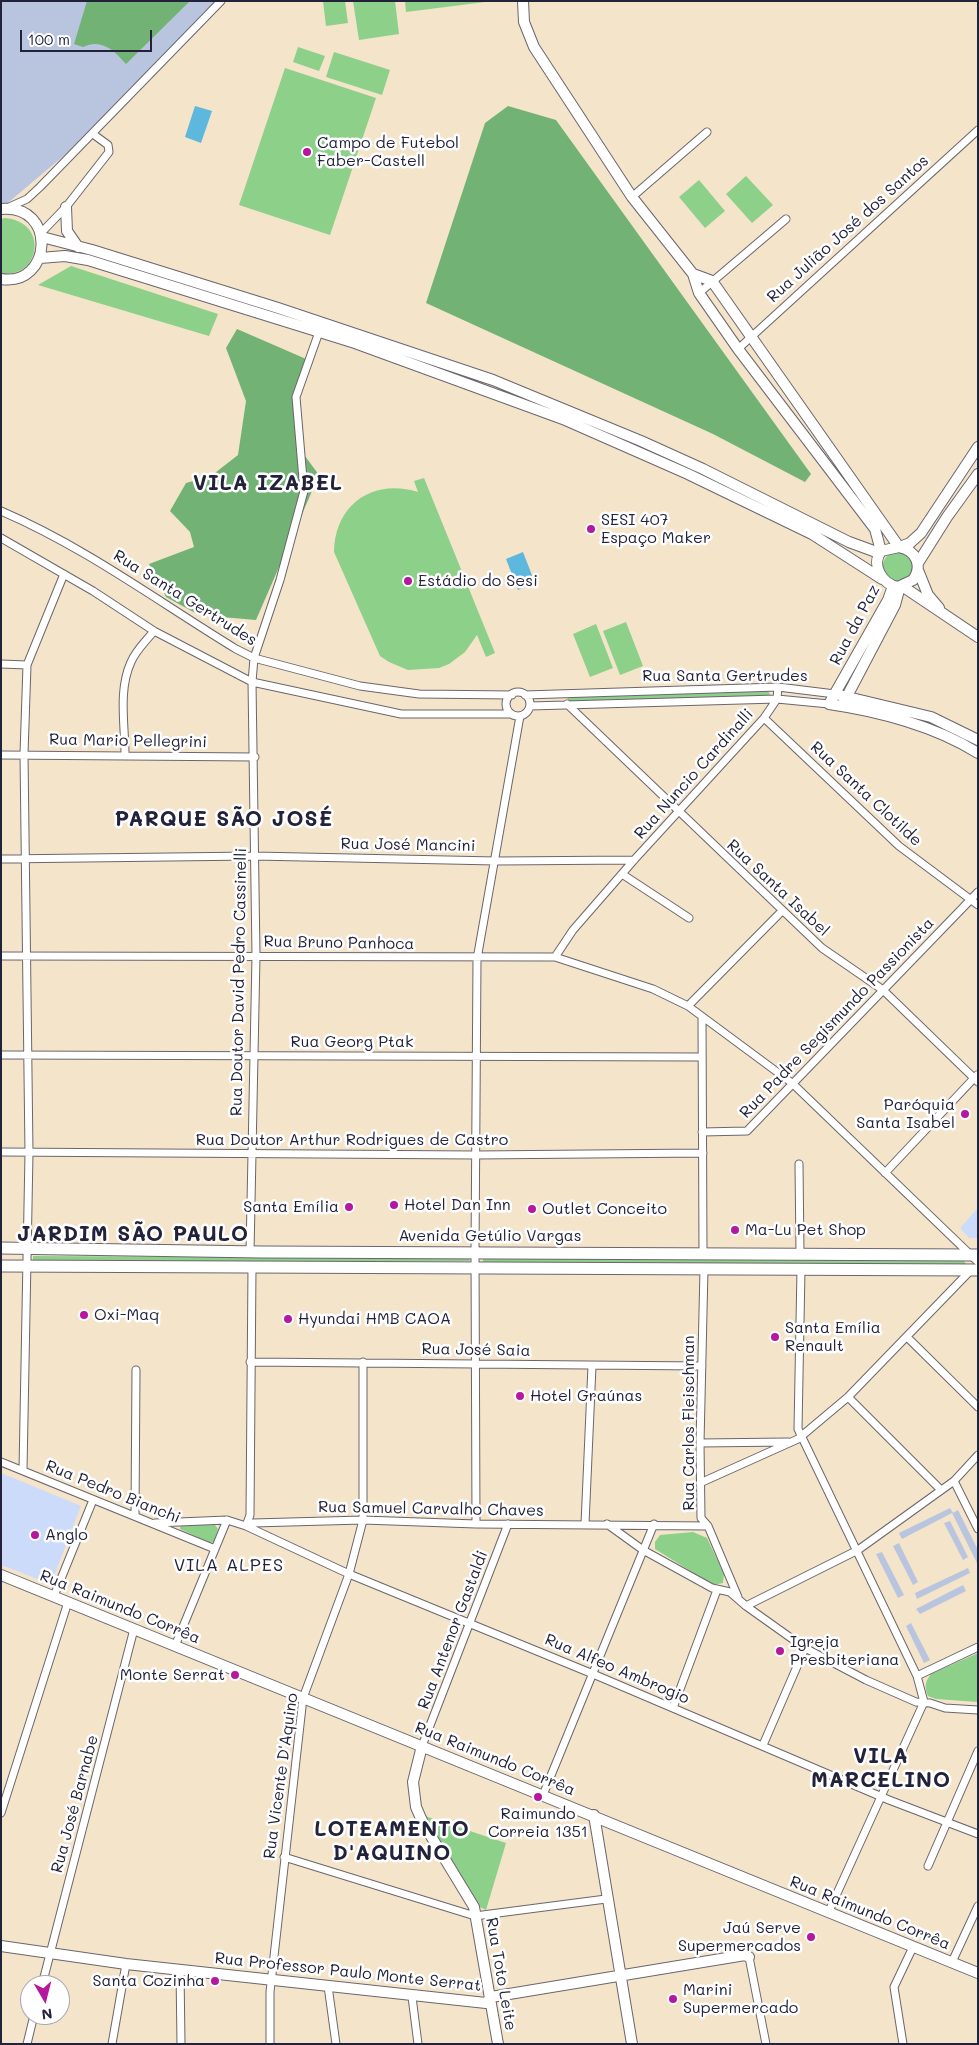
<!DOCTYPE html>
<html>
<head>
<meta charset="utf-8">
<style>
	body { margin:0 }
	#map { position:relative; width:979px; height:2045px; overflow:hidden; background:#f3e4ca; font-family:Mali,sans-serif }
	canvas { display:block }
	.frame { position:absolute; inset:0; border:2px solid #22223b; pointer-events:none }
	.north { position:absolute; left:20px; top:1975px; width:50px; height:50px; box-sizing:border-box; background:#fff; border:1px solid #a7a7b1; border-radius:50%; rotate:172deg; font-size:14px; font-weight:700; line-height:20px; text-align:center; color:#22223b }
	.north::after { content:''; display:block; margin:auto; width:18px; height:22px; background:#b5179e; clip-path:polygon(50% 0,100% 100%,50% 72%,0 100%) }
	.scale { position:absolute; left:20px; top:30px; width:132px; height:22px; box-sizing:border-box; border:2px solid #22223b; border-top:0; padding-left:6px; font-size:15px; line-height:18px; white-space:nowrap; color:#22223b; -webkit-text-stroke:4px #fff; paint-order:stroke }
</style>
</head>
<body>
<div id="map">
<canvas width="979" height="2045"></canvas>
<div class="frame"></div>
<div class="north">N</div>
<div class="scale">100 m</div>
</div>
<script>
const context = document.querySelector('canvas').getContext('2d');
context.lineJoin = 'round';
function paint(path, color) {
  context.fillStyle = color;
  context.fill(path, 'evenodd');
}
function stroke(path, color, width, dash) {
  context.strokeStyle = color;
  context.lineWidth = width;
  context.lineCap = dash ? 'butt' : 'round';
  context.setLineDash(dash || []);
  context.stroke(path);
}
function drawText(font, color, halo, rows, align = 'center') {
  context.font = font + ' Mali,sans-serif';
  context.lineWidth = 5;
  context.setLineDash([]);
  context.textBaseline = 'middle';
  context.strokeStyle = halo;
  context.fillStyle = color;
  for (const [text, x, y, turn = 0] of rows) {
    context.save();
    context.translate(x, y);
    context.rotate((+turn || 0) * Math.PI / 180);
    context.textAlign = isNaN(turn) ? turn : align;
    if (halo) context.strokeText(text, 0, 0);
    context.fillText(text, 0, 0);
    context.restore();
  }
}
paint(new Path2D(`
	M977,1209L978,1238H969L960,1228Z
	M1,1473L81,1506L51,1584L1,1565Z`), '#cddbfa');
paint(new Path2D(`
	M1,1H216L85,138L4,206L1,205Z
	M950,1508L953,1513L958,1510L978,1550V1565L952,1513L902,1539L899,1533Z
	M950,1521L968,1557L963,1560L944,1523Z
	M899,1543L918,1582L913,1585L893,1546Z
	M882,1552L904,1595L898,1598L876,1554Z
	M968,1568L970,1573L917,1599L915,1593Z
	M963,1585L966,1591L920,1614L916,1609Z
	M911,1623L930,1660L924,1663L906,1626Z`), '#b9c5de');
paint(new Path2D(`
	M323,1H345L348,23L326,26Z
	M353,1H395L399,34L359,40Z
	M405,1H484L485,2L406,12Z
	M298,47L325,56L319,71L293,62Z
	M334,52L390,70L382,95L326,77Z
	M285,68L376,98L330,235L239,205Z
	M746,176L773,205L752,223L726,194Z
	M699,180L725,211L705,228L679,197Z
	M5,218C50,222 40,280 1,273V219Z
	M71,266L218,314L209,336L38,285Z
	M424,478L495,653L486,657L477,635L465,652L449,664L439,668L408,670L389,662L380,656L334,552C335,504 373,478 418,492L414,481Z
	M883 566a15 15 0 1 1 30 0a15 15 0 1 1-30 0Z
	M626,622L643,666L620,675L603,631Z
	M596,624L613,668L590,677L573,634Z
	M767,690L770,694L768,697L569,701L567,697Z
	M33,1256L469,1258L470,1261H36L33,1260Z
	M488,1258L964,1261L966,1264L483,1263V1259Z
	M181,1524L215,1525L218,1529L214,1542L210,1543L180,1529Z
	M693,1532L707,1538L724,1574L723,1583L713,1585L655,1549V1542L660,1535Z
	M978,1653V1702L936,1699L928,1696C924,1687 925,1682 931,1674Z
	M425,1816L506,1843L486,1910L478,1906Z`), '#8dd089');
paint(new Path2D(`
	M87,1H190L126,64C114,50 101,38 83,47L74,44Z
	M508,106L556,120L811,474L805,482L713,434L426,303L485,123Z
	M237,329L313,362L298,396L305,456L319,475L256,620L199,615L166,597L149,564L194,547L190,532L170,511L186,483L211,476L238,455L246,401L226,348Z`), '#72b275');
paint(new Path2D(`
	M195,106L212,111L201,143L185,137Z
	M523,552L535,583L518,590L506,559Z`), '#5eb7dc');
const street = new Path2D(`
	M632,197L707,132
	M7,208L27,199L40,187L221,1
	M41,233L66,207L109,152L108,145L93,134
	M699,293L786,219
	M738,349L978,130
	M1,511C85,547 159,602 236,649L254,658L360,686L419,694L512,695
	M1,538L93,591L154,631L252,682L401,714H511
	M1,664L27,665
	M506 704a12 12 0 1 1 24 0a12 12 0 1 1-24 0Z
	M525,695L778,687L835,694
	M567,704L822,948L883,990L978,1082
	M530,706L777,699L829,704
	M764,718L899,846L978,905
	M1,755L255,757
	M125,755C125,725 118,690 131,662C136,650 146,641 154,631
	M1,859L254,856L496,861L634,860
	M622,874L689,918
	M1,956L555,957L653,989L688,1006L792,1083L978,1262
	M555,957L573,930L634,860L764,718L777,699L778,687
	M688,1006L782,911
	M702,1017L703,1253
	M1,1055L702,1057
	M702,1132L747,1131L978,892
	M1,1152L476,1155L703,1153
	M799,1164L800,1253
	M885,1173L977,1075
	M250,1252L256,956L252,682L254,658L280,580L304,491L296,397L319,332
	M252,1267L250,1515L246,1526L349,1574L593,1674L889,1800L978,1834
	M704,1269L700,1443L701,1518L708,1526L738,1597
	M801,1269L798,1429L917,1676L924,1702
	M908,1338L978,1407
	M250,1362L702,1366
	M848,1397L941,1490
	M700,1443L788,1442
	M1,1462L215,1549
	M23,1470L29,1153L24,754L27,665L64,574
	M954,1481L978,1529
	M700,1483L798,1439L848,1397L971,1270
	M135,1516L136,1370
	M155,1523L227,1520L246,1526L253,1523L363,1520L476,1524L708,1526
	M476,1524L475,1253L477,959L520,716
	M585,1524L592,1366
	M607,1524L643,1550L712,1588L730,1592L746,1606L805,1648L866,1680L916,1702L930,1703L945,1708L978,1710
	M54,1596L93,1500
	M746,1606L858,1550L954,1481L978,1455
	M175,1646L227,1520
	M917,1676L978,1647
	M673,1708L717,1590
	M763,1745L805,1648
	M422,1746L508,1524
	M543,1795L654,1524
	M1,1813L68,1602
	M284,1857L475,1916L606,1899
	M928,1866L978,1751
	M829,1911L924,1702
	M749,1957L766,2044
	M952,1962L978,1906
	M180,1970L181,2044
	M42,1985L134,1629
	M328,1986L336,2044
	M412,1997L418,2044
	M27,2044L34,2015
	M112,2044L126,1964
	M270,2044V1992L303,1698L349,1574L363,1520V1362
	M903,2044L894,1987L913,1947`);
const secondary = new Path2D(`
	M523,1L524,22L534,47L632,197L693,274L699,293L738,349L875,529L881,551
	M66,207L67,231L78,247
	M1,209C58,204 52,287 1,279
	M42,237L92,250L278,308L493,380L641,441L703,469L849,542L879,553
	M40,258L65,256L88,260L355,343L563,419L688,474L812,534L882,579
	M693,274L712,281L899,547
	M899,547C916,550 923,566 913,580L898,587C882,584 871,565 881,551Z
	M900,547L910,543L921,533L978,447
	M918,563L947,517L978,474
	M918,570L928,595L939,608
	M893,586L888,600L829,704C878,711 935,726 978,753
	M902,586L978,637
	M835,694L931,717L978,740
	M844,702L895,605L900,586
	M1,1575L978,1973
	M422,1746L413,1782L416,1807L423,1823L474,1907L498,2044
	M594,1815L632,2044
	M1,1946L126,1964L486,2003L491,1997L745,1955L749,1957`);
const primary = new Path2D(`
	M1,1248L261,1252L978,1255
	M1,1266L978,1270`);
stroke(street, '#6b666d', 9);
stroke(secondary, '#6b666d', 12);
stroke(primary, '#6b666d', 13);
stroke(street, '#fff', 7);
stroke(secondary, '#fff', 10);
stroke(primary, '#fff', 11);
for (const [x, y, r, color] of [
	[307,152,5,"#b5179e"],
	[591,529,5,"#b5179e"],
	[408,581,5,"#b5179e"],
	[965,1114,5,"#b5179e"],
	[394,1205,5,"#b5179e"],
	[349,1207,5,"#b5179e"],
	[532,1209,5,"#b5179e"],
	[735,1230,5,"#b5179e"],
	[84,1315,5,"#b5179e"],
	[288,1319,5,"#b5179e"],
	[775,1337,5,"#b5179e"],
	[520,1396,5,"#b5179e"],
	[35,1535,5,"#b5179e"],
	[780,1651,5,"#b5179e"],
	[235,1675,5,"#b5179e"],
	[538,1797,5,"#b5179e"],
	[811,1937,5,"#b5179e"],
	[215,1981,5,"#b5179e"],
	[673,1999,5,"#b5179e"]
]) {
  const dot = new Path2D();
  dot.arc(x, y, r, 0, 2 * Math.PI);
  context.fillStyle = color;
  context.fill(dot);
  stroke(dot, '#fff', 2);
}
drawText('16px', '#22223b', '#fff', [
	["Campo de Futebol",317,143],
	["Faber-Castell",317,161],
	["SESI 407",601,520],
	["Espaço Maker",601,538],
	["Estádio do Sesi",418,581],
	["Paróquia",955,1105,"right"],
	["Santa Isabel",955,1123,"right"],
	["Hotel Dan Inn",404,1205],
	["Santa Emília",339,1207,"right"],
	["Outlet Conceito",542,1209],
	["Ma-Lu Pet Shop",745,1230],
	["Oxi-Maq",94,1315],
	["Hyundai HMB CAOA",298,1319],
	["Santa Emília",785,1328],
	["Renault",785,1346],
	["Hotel Graúnas",530,1396],
	["Anglo",45,1535],
	["Igreja",790,1642],
	["Presbiteriana",790,1660],
	["Monte Serrat",225,1675,"right"],
	["Raimundo",538,1814,"center"],
	["Correia 1351",538,1832,"center"],
	["Jaú Serve",801,1928,"right"],
	["Supermercados",801,1946,"right"],
	["Santa Cozinha",205,1981,"right"],
	["Marini",683,1990],
	["Supermercado",683,2008]
], 'left');
drawText('16px', '#22223b', '#fff', [
	["Rua Julião José dos Santos",848,229,-42],
	["Rua Santa Gertrudes",185,598,32],
	["Rua da Paz",855,625,-62],
	["Rua Santa Gertrudes",725,676],
	["Rua Mario Pellegrini",128,741,1],
	["Rua Nuncio Cardinalli",694,774,-48],
	["Rua Santa Clotilde",866,794,43],
	["Rua José Mancini",408,845,1],
	["Rua Santa Isabel",778,888,43],
	["Rua Bruno Panhoca",339,943,1],
	["Rua Doutor David Pedro Cassinelli",239,982,-89],
	["Rua Padre Segismundo Passionista",837,1018,-46],
	["Rua Georg Ptak",352,1042],
	["Rua Doutor Arthur Rodrigues de Castro",352,1140],
	["Avenida Getúlio Vargas",490,1236],
	["Rua José Saia",476,1350,1],
	["Rua Carlos Fleischman",689,1423,-90],
	["Rua Pedro Bianchi",113,1492,22],
	["Rua Samuel Carvalho Chaves",431,1509,1],
	["Rua Raimundo Corrêa",120,1607,22],
	["Rua Antenor Gastaldi",453,1630,-69],
	["Rua Alfeo Ambrogio",617,1669,23],
	["Rua Raimundo Corrêa",495,1759,22],
	["Rua Vicente D'Aquino",281,1776,-82],
	["Rua José Barnabe",75,1804,-75],
	["Rua Raimundo Corrêa",870,1913,22],
	["Rua Professor Paulo Monte Serrat",348,1972,6],
	["Rua Toto Leite",501,1974,80]
]);
context.letterSpacing = '1px';
drawText('18px', '#22223b', '#fff', [
	["VILA ALPES",229,1565]
]);
context.letterSpacing = '0px';
context.letterSpacing = '1px';
drawText('bold 21px', '#22223b', '#fff', [
	["VILA IZABEL",268,484],
	["PARQUE SÃO JOSÉ",224,820],
	["JARDIM SÃO PAULO",133,1235],
	["VILA",881,1757],
	["MARCELINO",881,1781],
	["LOTEAMENTO",392,1830],
	["D'AQUINO",392,1854]
]);
context.letterSpacing = '0px';
</script>
</body>
</html>
